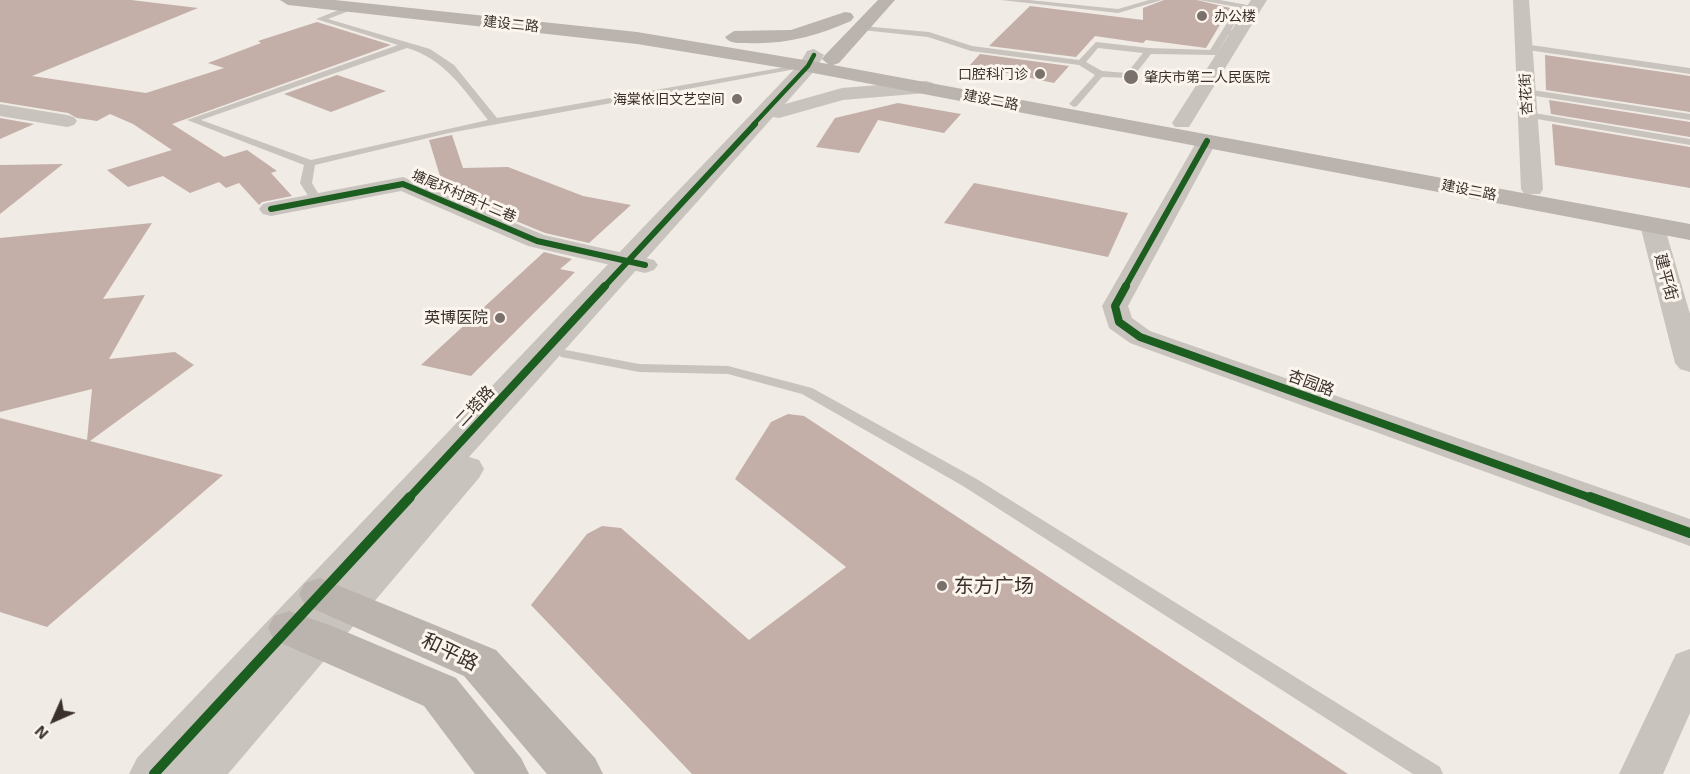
<!DOCTYPE html>
<html>
<head>
<meta charset="utf-8">
<style>
	body { margin:0 }
	#map { position:relative; width:1690px; height:774px; overflow:hidden; background:#f0ebe5; font-family:"Exo 2",sans-serif }
	canvas { display:block }
	.north { position:absolute; left:24px; top:690px; width:60px; height:60px; -webkit-text-stroke:4px #fbf5ee; paint-order:stroke; rotate:225deg; font-size:16px; font-weight:700; line-height:24px; text-align:center; color:#3b302b }
	.north::after { content:''; display:block; margin:auto; width:21px; height:27px; background:#3b302b; clip-path:polygon(50% 0,100% 100%,50% 72%,0 100%) }
</style>
</head>
<body>
<div id="map">
<canvas width="1690" height="774"></canvas>
<div class="north">N</div>
</div>
<script>
const context = document.querySelector('canvas').getContext('2d');
context.lineJoin = 'round';
function paint(path, color) {
  context.fillStyle = color;
  context.fill(path, 'evenodd');
}
function stroke(path, color, width, dash) {
  context.strokeStyle = color;
  context.lineWidth = width;
  context.lineCap = dash ? 'butt' : 'round';
  context.setLineDash(dash || []);
  context.stroke(path);
}
function drawText(font, color, halo, rows, align = 'center') {
  context.font = font + ' "Exo 2","Noto Sans SC",sans-serif';
  context.lineWidth = 6;
  context.setLineDash([]);
  context.textBaseline = 'middle';
  context.strokeStyle = halo;
  context.fillStyle = color;
  for (const [text, x, y, turn = 0] of rows) {
    context.save();
    context.translate(x, y);
    context.rotate((+turn || 0) * Math.PI / 180);
    context.textAlign = isNaN(turn) ? turn : align;
    if (halo) context.strokeText(text, 0, 0);
    context.fillText(text, 0, 0);
    context.restore();
  }
}
paint(new Path2D(`
	M0,0H131L198,8L32,76L146,93L224,68L208,63L261,43L258,41L317,22L391,45L172,124L224,157L247,150L277,171L271,173L292,196L262,202L259,205L239,183L226,188L219,182L190,193L163,176L128,187L107,170L172,150L133,124L110,114L97,121L77,118L68,113L0,102Z
	M1164,0H1197L1230,8L1206,48L1146,40L1143,43L1095,36L1076,57L989,46L1030,6L1143,20V8Z
	M980,54L1069,66L1054,83L970,65Z
	M1545,55L1690,76V112L1546,90Z
	M337,75L386,91L331,112L284,94Z
	M1549,100L1690,122V137L1551,114Z
	M898,103L961,114L944,133L878,120L859,153L816,147L835,118Z
	M0,118L34,124L0,139Z
	M1552,124L1690,147V188L1555,165Z
	M452,135L463,168L508,167L583,196L631,205L589,243L545,233L424,183L440,176L429,140Z
	M63,164L0,214V165Z
	M974,183L1128,213L1108,257L944,223Z
	M152,223L103,299L145,295L109,359L175,352L194,365L90,441L223,475L47,627L0,612V418L87,440L92,389L0,412V238Z
	M544,252L572,259L560,269L575,272L471,376L421,365Z
	M788,414L804,416L1348,774H692L531,605L587,534L602,526L621,528L749,640L846,567L735,479L771,422Z`), '#c3afa7');
paint(new Path2D(`
	M1001,0H1029L1118,9L1149,0H1162L1118,13Z
	M1199,0H1220L1258,7L1254,9L1244,8L1231,30L1242,34L1238,37L1228,35L1216,55L1151,54L1132,78L1102,77L1077,106L1074,107L1069,104L1095,75L1079,65L971,51L928,37L862,30L858,28L862,26L929,32L972,46L1079,60L1096,42L1149,48L1210,50L1237,7ZM1098,48L1143,53L1127,73L1102,71L1086,62Z
	M351,5L355,7L354,9L328,19L430,49L454,65L497,118L808,63L812,66L449,133L315,165L312,183L322,200L316,203L312,202L300,183L304,165L187,120L398,45L316,19ZM407,48C445,59 464,90 488,120L311,160L201,120Z
	M1524,44L1690,68V74L1521,49L1520,47Z
	M1526,89L1690,114V120L1523,94L1521,92Z
	M1528,112L1690,139V145L1525,117L1523,115Z
	M566,350L639,364L728,366L812,388L975,478L1440,767L1443,774H1413L963,486L802,394L728,374L639,372L561,357L559,354L561,351Z`), '#c9c3be');
paint(new Path2D(`
	M1251,0H1267L1189,127H1175L1172,123Z
	M1513,0H1529L1543,189L1540,194H1524L1521,189Z
	M0,104L67,115L74,117L77,121L74,125L67,127L0,116Z
	M1207,135L1214,137L1217,141L1128,306L1132,318L1150,331L1690,519V546L1130,343L1109,328L1102,306L1197,141L1200,137Z
	M403,177L544,235L654,260L658,265L654,270L645,273L528,246L401,191L271,216L263,214L259,209L263,204L271,202Z
	M1652,218L1660,220L1664,225L1690,314V372L1680,369L1675,363L1640,225L1644,220Z
	M1690,649V713L1663,774H1619L1676,654Z`), '#c9c3be');
paint(new Path2D(`
	M814,49L824,55L815,70L785,104L842,88L926,81L933,83L936,87L933,91L926,93L843,100L779,118L773,117L469,457L479,460L484,469L479,478L228,774H129L137,758L800,63L807,51Z`), '#c9c3be');
paint(new Path2D(`
	M280,0H335L637,32L828,64L822,59L825,55L878,0H895L839,63L833,65L1690,224V240L808,72L637,44L288,5Z
	M845,12L851,13L854,17L851,21C817,36 784,45 746,43C738,43 730,44 725,37L734,31L791,30Z
	M320,578L496,650L595,758L603,774H547L464,676L305,605L299,594L305,583Z
	M289,611L332,626L456,678L521,758L529,774H475L424,706L274,640L268,628L274,616Z`), '#bab3ae');
stroke(new Path2D(`
	M753,125L808,66L814,55`), '#1b5e20', 4.5);
stroke(new Path2D(`
	M271,209L403,184L537,241L645,265
	M604,287L755,124
	M1125,287L1207,141`), '#1b5e20', 6);
stroke(new Path2D(`
	M1126,286L1115,306L1119,322L1140,337L1594,499
	M408,499L605,286`), '#1b5e20', 8);
stroke(new Path2D(`
	M1590,497L1690,533
	M154,774L410,497`), '#1b5e20', 10);
for (const [x, y, r, color] of [
	[1202,16,6,"#7a716c"],
	[1040,74,6,"#7a716c"],
	[1131,77,8,"#7a716c"],
	[737,99,6,"#7a716c"],
	[500,318,6,"#7a716c"],
	[942,586,6,"#7a716c"]
]) {
  const dot = new Path2D();
  dot.arc(x, y, r, 0, 2 * Math.PI);
  context.fillStyle = color;
  context.fill(dot);
  stroke(dot, '#fbf5ee', 2);
}
drawText('14px', '#3b302b', '#fbf5ee', [
	["办公楼",1214,16],
	["口腔科门诊",1028,74,"right"],
	["肇庆市第二人民医院",1144,77],
	["海棠依旧文艺空间",725,99,"right"]
], 'left');
drawText('14px', '#3b302b', '#fbf5ee', [
	["建设二路",511,24,6],
	["杏花街",1526,94,-93],
	["建设二路",991,100,11],
	["建设二路",1469,190,11],
	["塘尾环村西十二巷",464,196,23]
]);
drawText('16px', '#3b302b', '#fbf5ee', [
	["建平街",1666,277,75],
	["杏园路",1311,383,20],
	["二塔路",475,406,-47]
]);
drawText('16px', '#3b302b', '#fbf5ee', [
	["英博医院",488,318]
], 'right');
drawText('20px', '#3b302b', '#fbf5ee', [
	["东方广场",954,586]
], 'left');
drawText('20px', '#3b302b', '#fbf5ee', [
	["和平路",450,652,26]
]);
</script>
</body>
</html>
